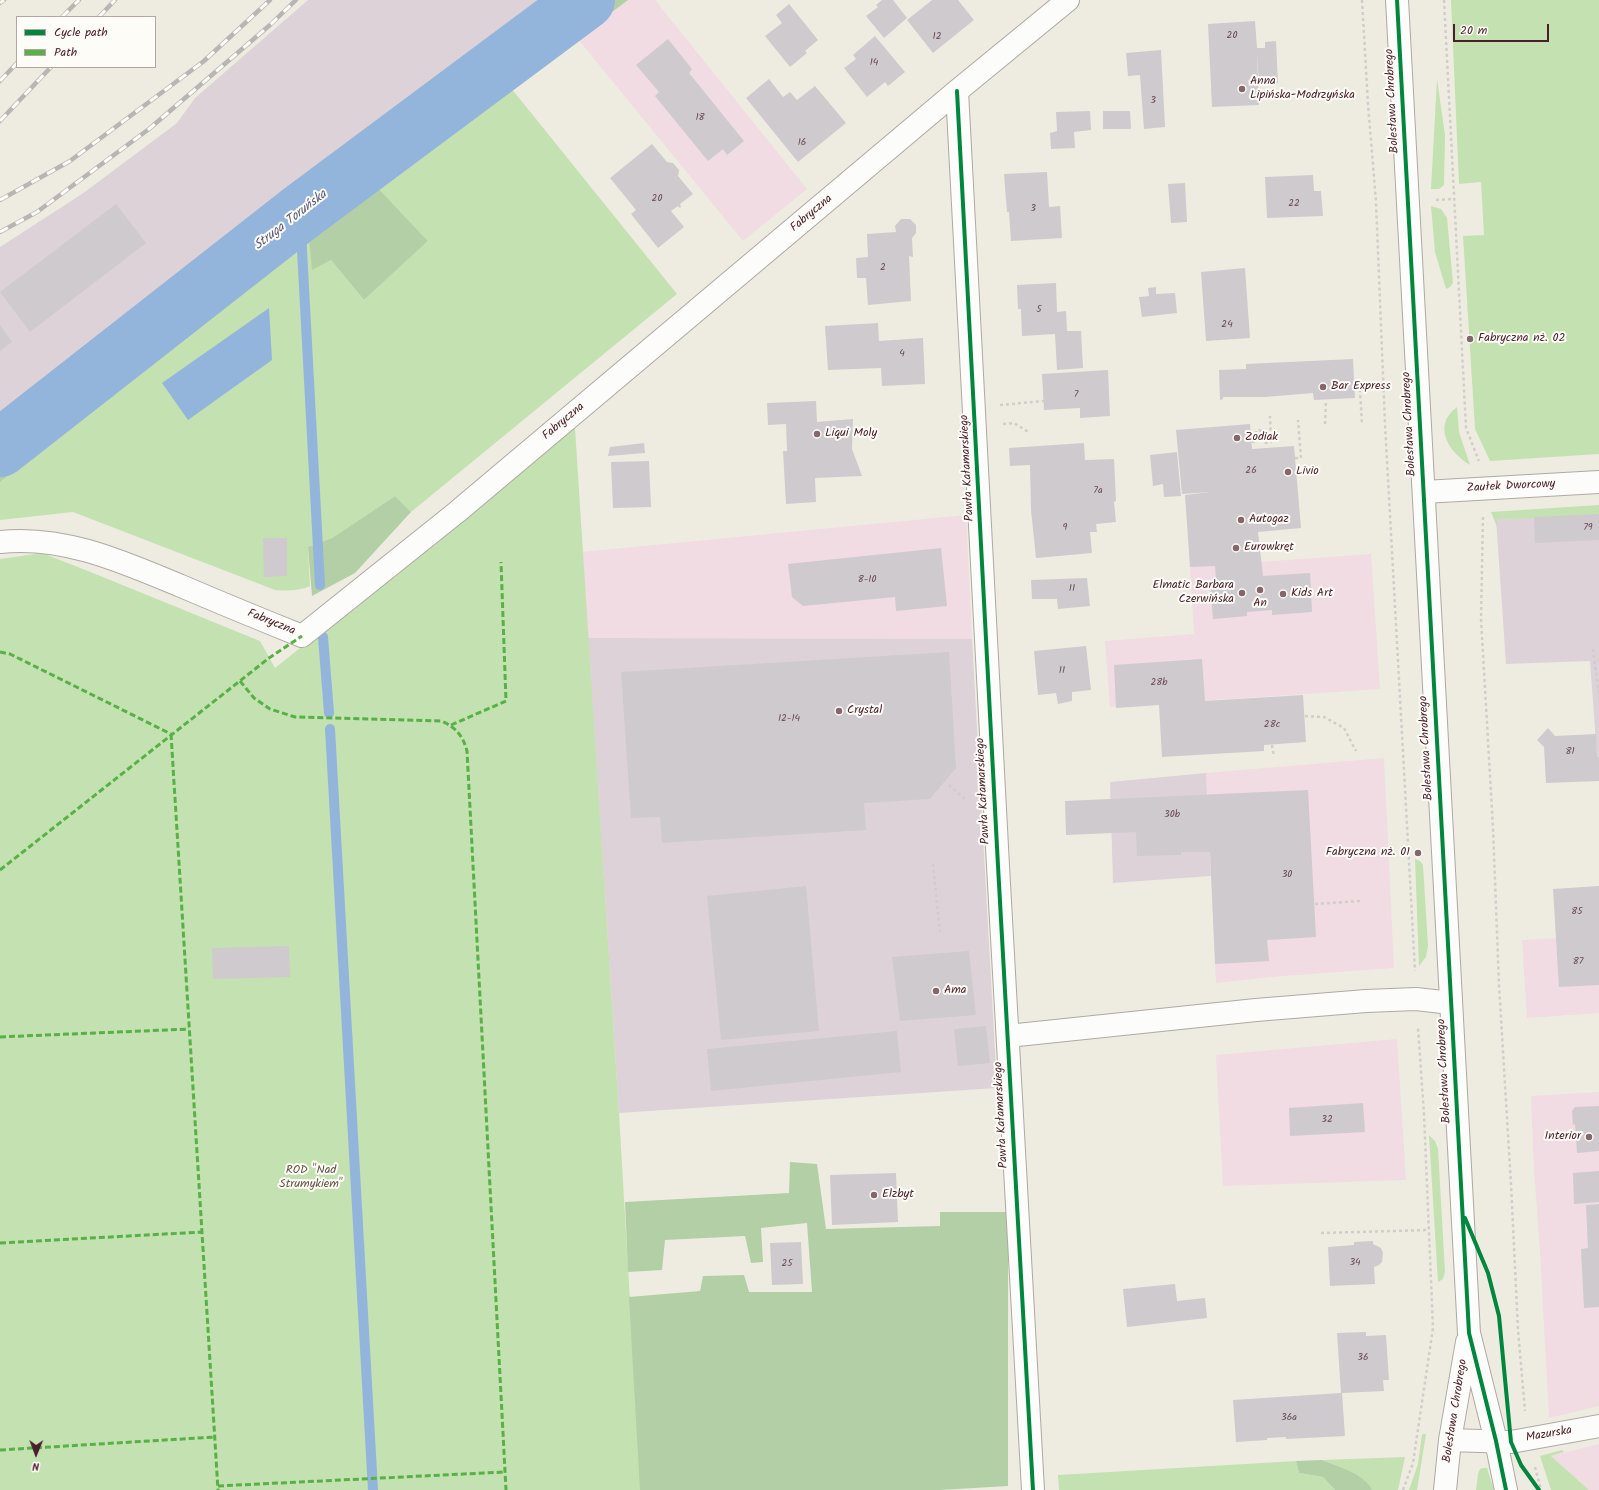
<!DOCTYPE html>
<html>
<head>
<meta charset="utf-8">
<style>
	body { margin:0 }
	#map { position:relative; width:1599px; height:1490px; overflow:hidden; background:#eeece1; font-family:Kalam,sans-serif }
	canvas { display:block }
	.legend { position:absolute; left:16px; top:16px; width:140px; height:52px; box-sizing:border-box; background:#fdfcf7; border:1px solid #b5a4a5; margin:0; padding:5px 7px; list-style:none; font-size:12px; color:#4a1f2b }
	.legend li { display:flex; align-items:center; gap:8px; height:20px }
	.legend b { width:20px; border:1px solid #b5a4a5 }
	.north { position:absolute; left:16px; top:1434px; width:40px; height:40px; -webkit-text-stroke:3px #fdfcf7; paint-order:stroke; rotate:181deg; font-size:11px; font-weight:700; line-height:16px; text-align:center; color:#4a1f2b }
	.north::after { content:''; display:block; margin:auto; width:14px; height:18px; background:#4a1f2b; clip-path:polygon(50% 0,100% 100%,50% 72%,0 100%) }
	.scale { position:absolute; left:1453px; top:24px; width:96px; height:18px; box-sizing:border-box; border:2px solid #4a1f2b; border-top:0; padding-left:5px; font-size:12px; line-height:14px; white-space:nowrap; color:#4a1f2b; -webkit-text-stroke:3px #fdfcf7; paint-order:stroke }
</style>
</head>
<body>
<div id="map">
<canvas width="1599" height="1490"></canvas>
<ul class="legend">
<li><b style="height:5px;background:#00873e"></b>Cycle path</li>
<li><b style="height:5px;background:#57b146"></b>Path</li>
</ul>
<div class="north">N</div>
<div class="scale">20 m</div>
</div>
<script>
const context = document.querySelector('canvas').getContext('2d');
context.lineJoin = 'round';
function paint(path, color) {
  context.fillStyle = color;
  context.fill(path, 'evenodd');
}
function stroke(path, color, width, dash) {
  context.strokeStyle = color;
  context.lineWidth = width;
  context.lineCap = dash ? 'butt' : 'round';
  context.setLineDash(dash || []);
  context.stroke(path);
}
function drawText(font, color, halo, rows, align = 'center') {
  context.font = font + ' Kalam,sans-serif';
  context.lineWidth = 4;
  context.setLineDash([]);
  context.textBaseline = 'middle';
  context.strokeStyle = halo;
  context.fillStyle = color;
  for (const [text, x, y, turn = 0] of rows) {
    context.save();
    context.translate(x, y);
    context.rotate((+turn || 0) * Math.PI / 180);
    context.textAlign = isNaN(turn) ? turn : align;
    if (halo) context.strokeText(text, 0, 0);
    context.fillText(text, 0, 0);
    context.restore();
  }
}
paint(new Path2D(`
	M628,0H655L807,189L743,241L577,38Z
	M966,515L972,639L588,638L582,552Z
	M1371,554L1380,689L1110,707L1105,641L1194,634L1190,567Z
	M1384,758L1394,968L1270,977L1216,983L1210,845L1206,773Z
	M1599,936V1013L1527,1018L1522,940Z
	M1397,1039L1406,1180L1223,1186L1216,1055Z
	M1599,1092V1406L1549,1418L1540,1251L1534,1171L1531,1096Z
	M1599,1444V1490H1589L1551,1456Z`), '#f0dce2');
paint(new Path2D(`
	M308,0H543L239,236L0,426V247L82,194L177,123L195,98Z
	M1599,514V757H1597L1590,661L1506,664L1496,519Z
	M588,638L972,639L997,1088L619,1113Z
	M1206,773L1211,876L1113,883L1110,782Z`), '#ddd2d8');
paint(new Path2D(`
	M1451,0H1599V454L1490,461L1475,429L1463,236L1484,235L1481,182L1459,184Z
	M1437,79L1445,135L1444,185L1439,189H1431Z
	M511,88L677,294L411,512L395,496L332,538L308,547L310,586C299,591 288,591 275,590L73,512L0,520V482L291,255L308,227L313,269L331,260L364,300L428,241L378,188Z
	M1431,206L1441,209L1447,218L1453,283L1450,287L1446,289L1435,252Z
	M1457,407L1459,432L1470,465C1448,452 1432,425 1457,407Z
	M575,428L619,1113L641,1490H0V559L42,553L88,571L260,641L275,668Z
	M1599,505V516L1497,519V527L1491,512Z
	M1415,859L1420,861L1423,865L1428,946L1426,957L1419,966Z
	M1429,1135L1435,1141L1438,1149L1445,1272L1443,1279L1438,1282Z
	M1422,1434H1426L1417,1490H1409L1418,1464Z
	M1562,1450L1564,1452L1551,1456L1589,1490H1551L1540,1456Z
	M1405,1457L1398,1490H1372C1366,1474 1337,1466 1322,1460Z
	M1296,1461L1299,1473L1323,1477L1335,1490H1059L1058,1475Z
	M1483,1468H1487L1494,1490H1476L1478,1474L1480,1469Z`), '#c4e1b1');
paint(new Path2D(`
	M543,0H628L378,188L428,241L364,300L331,260L312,270L308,228L291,255L0,482V426L239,236Z
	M395,496L411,512L355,573L312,596L308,547L332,538Z
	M790,1162L817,1164L826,1229L940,1226V1212H1008V1486L940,1490H640L629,1297L700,1291L703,1276L744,1275L749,1292H812L807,1223L761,1228L763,1262L751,1263L745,1236L665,1240L662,1270L628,1272L625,1202L789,1193Z
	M1322,1460C1337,1466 1366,1474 1372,1490H1335L1323,1477L1299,1473L1296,1461Z`), '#b2cfa6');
paint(new Path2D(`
	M269,308L272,360L188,420L162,383Z`), '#94b5db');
stroke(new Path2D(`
	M300,213L320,585
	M323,637L329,713
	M330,729L373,1490`), '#94b5db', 10);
stroke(new Path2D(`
	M0,448L300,213L586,0`), '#94b5db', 58);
paint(new Path2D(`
	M882,0H893L907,18L884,38L866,16L878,7L876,5Z
	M932,0H958L974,20L933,53L907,20Z
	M789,4L818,40L805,51L807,53L790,67L765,36L782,23L776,15Z
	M1255,21L1257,48H1265V42L1276,41L1278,83L1259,84L1257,53L1259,105L1212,107L1208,24Z
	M875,36L905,72L888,86L885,82L867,97L844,68L856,59L853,55Z
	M668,39L692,69L689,73L744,141L727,155L723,149L708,161L655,96L659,92L636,65Z
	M1161,50L1165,127L1144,129L1140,75L1128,76L1126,53Z
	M769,79L783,97L790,92L797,100L815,86L846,123L798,162L746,98Z
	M1090,111L1091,130L1074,132L1075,148L1051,149L1050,133L1057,131L1056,112Z
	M1103,111H1130L1131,129H1103Z
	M652,144L667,162L673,163L679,170L678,176L693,194L680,204L681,207L680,208L678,206L671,211L684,227L658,248L631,214L636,210L610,178Z
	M1047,172L1049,207L1060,206L1062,238L1011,241L1009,212H1007L1004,174Z
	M1313,175L1314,191H1321L1323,216L1267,218L1265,177Z
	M1185,183L1187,222L1171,223L1168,184Z
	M116,204L146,243L30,332L0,292Z
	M901,219H910L916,225V233L912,238L913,257L909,256L911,301L868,305L866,278H857L856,258L868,257L867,234L896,232L895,226Z
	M1245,268L1250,338L1206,341L1201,272Z
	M1056,283L1057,312L1066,311L1067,331H1081L1083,368L1057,370L1055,334L1022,336L1021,309H1018L1017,285Z
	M1156,287V294L1175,293L1177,313L1142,317L1139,297L1149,296L1148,288Z
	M878,323L879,341L923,338L925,384L882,386L881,368L828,370L825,326Z
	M0,325L12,342L0,351Z
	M1353,359L1355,398L1314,400L1313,393L1265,397H1223V399L1220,400L1219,370L1246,369V364Z
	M1108,370L1110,416L1080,418V408L1044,410L1042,374Z
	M816,401L817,422L853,419L852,449L862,476L815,478L816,502L786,504L783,451H787L786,424L768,425L767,403Z
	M1250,424L1252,449L1294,446L1301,528L1258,532L1263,576L1310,573L1312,612L1272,615V610L1247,612V616L1213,619L1210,580H1216L1215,566L1190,567L1185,495L1210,492L1182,494L1176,430Z
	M644,443L645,453L608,456L610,447Z
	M1084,443L1085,460L1114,459L1116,501L1114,502L1116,522L1096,524L1097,532H1090L1092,553L1036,558L1031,510L1030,465L1010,466L1009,448Z
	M1177,452L1181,496L1164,497L1163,484L1153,486L1150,455Z
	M649,461L651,507L613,508L611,462Z
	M1599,514V540L1535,543L1534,517Z
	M263,538H287V576L264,577Z
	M941,548L947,606L896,611L895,597L803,606L792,597L788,564Z
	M1087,578L1090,606L1058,609L1057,599H1032L1031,580Z
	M1086,646L1091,690L1072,692V701L1058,704L1056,693L1038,695L1034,651Z
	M949,652L956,768L930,799L864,803L866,830L662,843L660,817L631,818L621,672Z
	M1202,659L1205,701L1303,695L1306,742L1264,745V751L1162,757L1159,705L1116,708L1114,665Z
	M1548,728L1555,736L1596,734L1597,757H1599V781L1546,783L1544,747L1537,740Z
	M1308,790L1316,937L1267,940L1269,961L1215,964L1210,852H1181V855L1137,856L1136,832L1066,835L1065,801Z
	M806,886L819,1031L721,1040L707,896Z
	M1599,886V985L1559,987L1553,889Z
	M289,946L290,977L213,979L212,948Z
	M969,951L976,1015L900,1021L892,957Z
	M986,1026L990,1063L958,1066L954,1029Z
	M897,1031L901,1072L711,1091L707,1049Z
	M1363,1103L1365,1132L1290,1136L1289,1108Z
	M1599,1106V1151L1577,1153L1575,1124L1573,1125L1572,1111L1575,1107Z
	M1599,1171V1202L1574,1204L1573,1173Z
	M896,1173L898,1222L832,1225L830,1175Z
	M1599,1204V1307L1584,1308L1581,1249L1588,1248L1586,1205Z
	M1373,1241V1244L1381,1248L1383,1253L1382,1262L1379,1265L1374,1267L1375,1284L1330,1286L1328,1247L1354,1245V1242Z
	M801,1242L803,1284L772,1285L770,1243Z
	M1175,1284L1177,1301L1205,1298L1207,1318L1127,1327L1123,1289Z
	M1366,1332V1336L1386,1335L1389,1380H1383L1384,1391L1342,1393L1345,1436L1286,1439V1437L1267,1438V1440L1236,1442L1233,1400L1341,1393L1337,1333Z`), '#cfcace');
const minor = new Path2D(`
	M1397,0L1469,1333L1496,1441L1506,1490
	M957,91L998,866L1033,1490
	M1424,492L1599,482
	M0,542C64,535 123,562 181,586C221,603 262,620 302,636L457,512L957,91L1068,0
	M1008,1036L1256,1010L1366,1001L1416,999L1451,1003
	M1450,1440L1511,1442L1599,1426
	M1445,1490L1450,1440L1467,1342`);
stroke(minor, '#afa9a4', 24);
stroke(new Path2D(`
	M1362,0L1368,104L1376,202L1385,424L1415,971
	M1444,0L1466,428L1479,461
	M1436,200L1453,199
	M1354,387L1360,390L1362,425
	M1000,405L1044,401
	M1003,424L1014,423L1030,433
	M1325,424L1326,400
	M1252,442L1257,441L1256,431L1263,430L1264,443L1271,442L1270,416
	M1295,458H1301L1298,420
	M1483,517L1481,619L1493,828L1499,985L1511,1184L1518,1330L1525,1411
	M1593,649L1599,694
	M1305,716L1324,717L1344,728L1356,751
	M1272,745L1274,757
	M949,785L965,799
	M933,864L940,932
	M1315,904L1360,901
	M1321,1233L1429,1230
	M1535,1467L1541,1490
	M1403,1490L1413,1463L1433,1328L1424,1114L1418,1028`), '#d0cdcb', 2.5, [3, 3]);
stroke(minor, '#fcfcfa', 22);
const rail = new Path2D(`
	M0,3L4,0
	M62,17L79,0
	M99,17L115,0
	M0,81L17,63
	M0,121L51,67
	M0,200L70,161L204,61L270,0
	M0,232L37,212L149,129L270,25L296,0`);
stroke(rail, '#bab5b5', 4.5);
stroke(rail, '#fdfcf7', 3, [9]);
stroke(new Path2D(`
	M0,652L10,654L171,734
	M240,681L254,698L270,709L295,717L441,721C456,727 463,736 467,751L506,1490
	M451,725L506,701L501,562
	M171,734L218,1490
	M0,870L269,658L302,636
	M0,1037L189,1029
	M0,1243L202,1232
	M0,1450L215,1437
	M218,1486L505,1472`), '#57b146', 3, [6, 3]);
stroke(new Path2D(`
	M1397,0L1469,1333L1496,1441L1506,1490
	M957,91L998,866L1033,1490
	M1465,1218L1488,1273L1499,1316L1511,1442L1521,1465L1539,1490`), '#00873e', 4);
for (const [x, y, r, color] of [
	[1242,89,4,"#83676b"],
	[1470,339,4,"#83676b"],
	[1323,387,4,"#83676b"],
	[817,434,4,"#83676b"],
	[1237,438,4,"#83676b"],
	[1288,472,4,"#83676b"],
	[1241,520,4,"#83676b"],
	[1236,548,4,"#83676b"],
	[1260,590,4,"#83676b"],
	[1242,593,4,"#83676b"],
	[1283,594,4,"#83676b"],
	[839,711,4,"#83676b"],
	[1418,853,4,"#83676b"],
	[936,991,4,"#83676b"],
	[1589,1137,4,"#83676b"],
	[874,1195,4,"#83676b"]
]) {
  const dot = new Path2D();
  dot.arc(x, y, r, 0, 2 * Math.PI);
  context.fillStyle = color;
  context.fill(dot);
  stroke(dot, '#fdfcf7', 1.5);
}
drawText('10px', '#6b4a54', null, [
	["20",1232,36],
	["12",937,37],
	["14",874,63],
	["3",1153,101],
	["18",700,118],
	["16",802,143],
	["20",657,199],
	["22",1294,204],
	["3",1033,209],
	["2",883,268],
	["5",1039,310],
	["24",1227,325],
	["4",902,354],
	["7",1076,395],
	["26",1251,471],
	["7a",1098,491],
	["9",1065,528],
	["79",1588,528],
	["8-10",867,580],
	["11",1072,589],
	["11",1062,671],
	["28b",1159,683],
	["12-14",789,719],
	["28c",1272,725],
	["81",1570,752],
	["30b",1172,815],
	["30",1287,875],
	["85",1577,912],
	["87",1578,962],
	["32",1327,1120],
	["34",1355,1263],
	["25",787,1264],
	["36",1363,1358],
	["36a",1289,1418]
]);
drawText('12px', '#4a1f2b', '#fdfcf7', [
	["Anna",1250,82],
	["Lipińska-Modrzyńska",1250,96],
	["Fabryczna nż. 02",1478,339],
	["Bar Express",1331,387],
	["Liqui Moly",825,434],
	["Zodiak",1245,438],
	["Livio",1296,472],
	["Autogaz",1249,520],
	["Eurowkręt",1244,548],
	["Elmatic Barbara",1234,586,"right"],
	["Czerwińska",1234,600,"right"],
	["Kids Art",1291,594],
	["An",1260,604,"center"],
	["Crystal",847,711],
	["Fabryczna nż. 01",1410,853,"right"],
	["Ama",944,991],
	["Interior",1581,1137,"right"],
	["Elzbyt",882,1195]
], 'left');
drawText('12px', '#4a1f2b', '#fdfcf7', [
	["Bolesława Chrobrego",1393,101,-93],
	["Fabryczna",812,214,-40],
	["Fabryczna",564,422,-40],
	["Bolesława Chrobrego",1410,424,-93],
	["Pawła Kałamarskiego",968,468,-93],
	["Zaułek Dworcowy",1511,487,-3],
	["Fabryczna",271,623,22],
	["Bolesława Chrobrego",1427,748,-93],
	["Pawła Kałamarskiego",984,791,-93],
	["Bolesława Chrobrego",1445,1071,-93],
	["Pawła Kałamarskiego",1002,1115,-93],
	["Bolesława Chrobrego",1456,1411,-81],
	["Mazurska",1549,1435,-10]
]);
drawText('12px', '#645647', '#fdfcf7', [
	["ROD \"Nad",311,1171],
	["Strumykiem\"",311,1185]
]);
drawText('italic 13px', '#5a5879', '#fdfcf7', [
	["Struga Toruńska",291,221,-38]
]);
</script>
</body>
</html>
